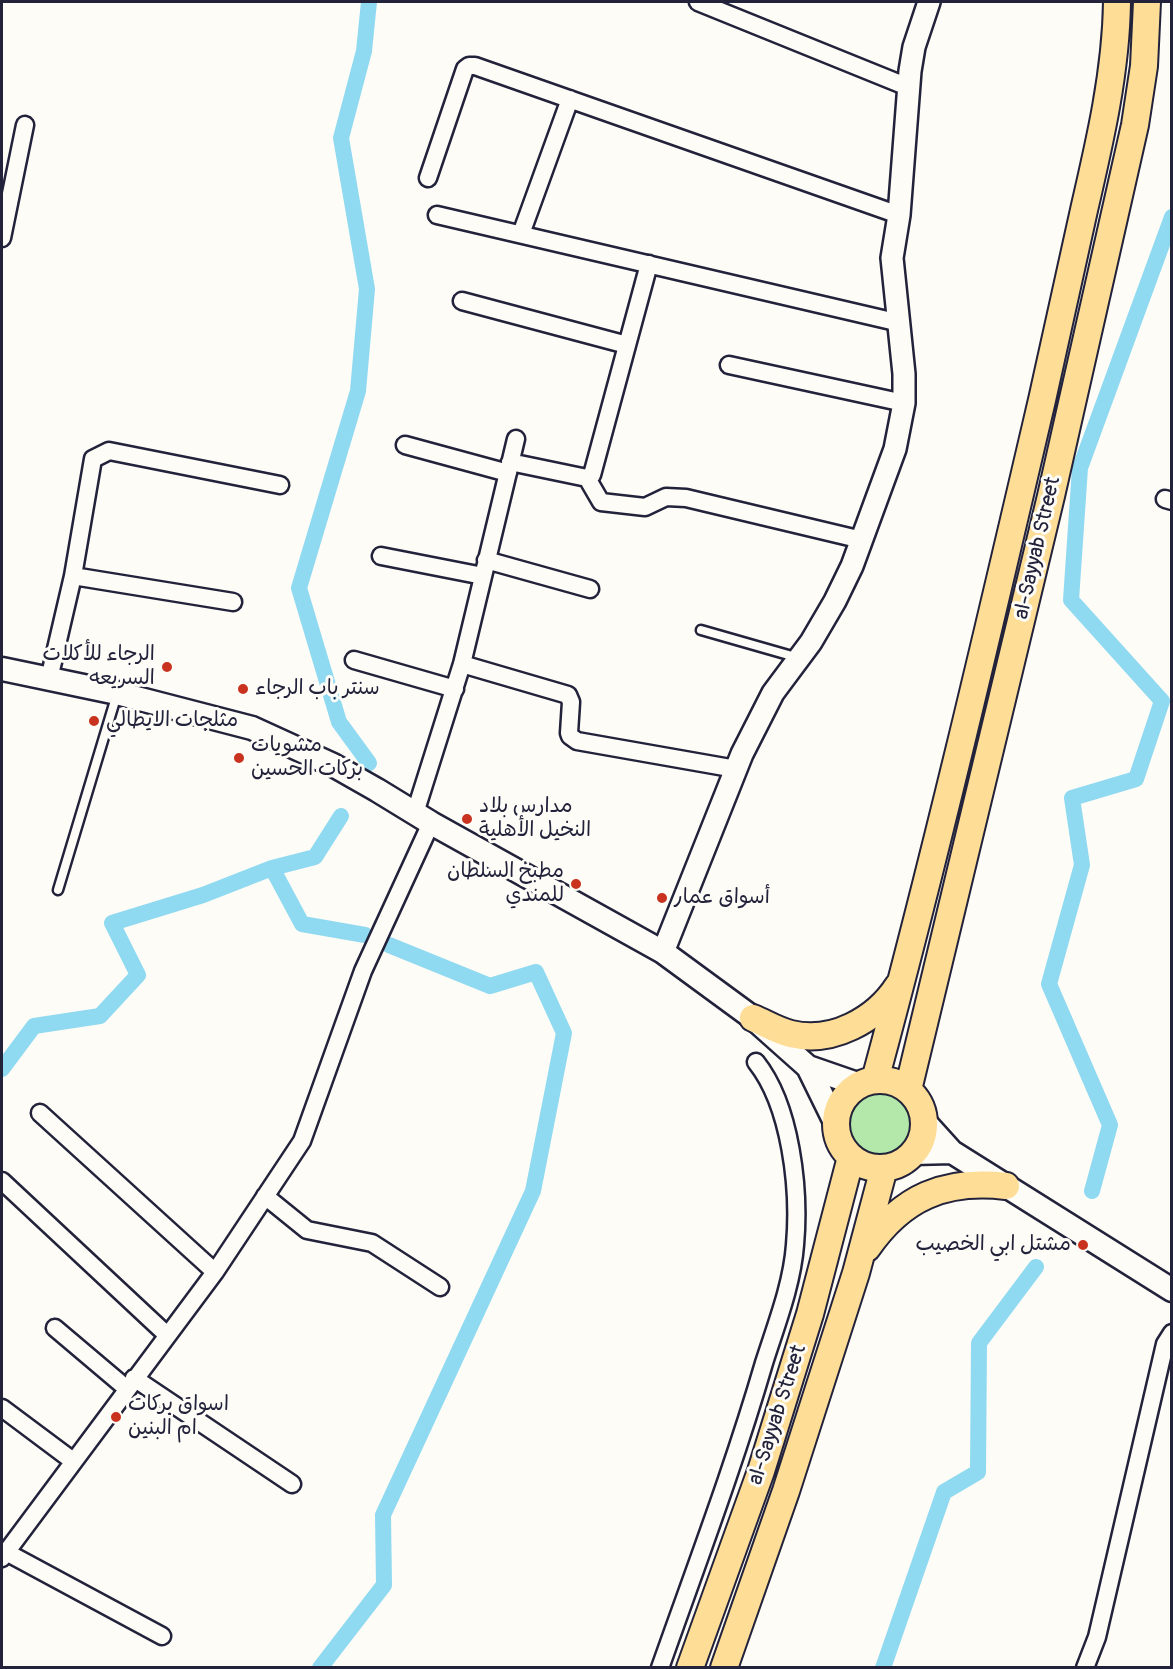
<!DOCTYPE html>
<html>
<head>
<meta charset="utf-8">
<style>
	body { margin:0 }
	#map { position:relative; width:1173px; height:1669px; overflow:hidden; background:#fdfcf7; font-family:Pangolin,sans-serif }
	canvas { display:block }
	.frame { position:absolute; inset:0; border:3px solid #22223b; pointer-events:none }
</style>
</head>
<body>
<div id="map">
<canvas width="1173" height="1669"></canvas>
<div class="frame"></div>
</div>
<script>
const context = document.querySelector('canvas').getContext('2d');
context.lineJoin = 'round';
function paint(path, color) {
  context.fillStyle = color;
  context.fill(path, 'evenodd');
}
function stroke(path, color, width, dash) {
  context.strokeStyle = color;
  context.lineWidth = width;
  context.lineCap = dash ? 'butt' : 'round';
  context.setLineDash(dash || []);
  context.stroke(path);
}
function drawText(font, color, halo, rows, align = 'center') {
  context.font = font + ' Pangolin,"Playpen Sans Arabic",sans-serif';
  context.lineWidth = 6;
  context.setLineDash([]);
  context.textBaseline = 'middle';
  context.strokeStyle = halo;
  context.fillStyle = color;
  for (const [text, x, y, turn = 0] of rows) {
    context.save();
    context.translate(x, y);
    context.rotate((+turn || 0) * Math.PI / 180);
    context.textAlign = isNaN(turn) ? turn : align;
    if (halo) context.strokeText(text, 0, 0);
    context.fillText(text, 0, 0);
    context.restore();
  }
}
paint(new Path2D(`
	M844 1124a35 35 0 1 1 70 0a35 35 0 1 1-70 0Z`), '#b3e8aa');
stroke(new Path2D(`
	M369,2L364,51L341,138L367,289L358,391L299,588L339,722L369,763
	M272,868L302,924L365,935
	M2,1069L34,1026L100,1016L138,975L112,923L203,895L272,868L315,857L341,816
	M1092,1191L1110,1125L1049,984L1082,865L1072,798L1136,779L1162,701L1071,600L1080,468L1172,217
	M320,1668L384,1585L383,1515L533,1191L564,1033L536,972L490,986L389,945
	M883,1668L944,1492L978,1472L979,1343L1036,1267`), '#8fd9f1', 16);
const service = new Path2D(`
	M701,630L799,658
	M58,890L117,694`);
const minor = new Path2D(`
	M698,2L908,87
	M428,178L465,69L469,66H475L899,215
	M437,215L900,323
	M521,234L570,99
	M2,238L25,125
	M462,301L627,345
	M729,365L904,403
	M405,445L508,473
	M510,462L587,478L592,475L649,264
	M587,478L601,502L645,507L666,497L686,498L862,540
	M1165,499L1172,501
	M381,556L483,576
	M486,560L590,589
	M73,576L233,602
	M354,660L455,689
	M462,664L568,695L571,702L569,733L570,736L577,741L736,769
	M49,679L73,576L93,459L109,451L280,485
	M415,813L462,664L516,439
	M40,1113L215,1272
	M2,1181L167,1335
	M265,1196L307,1230L372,1243L440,1287
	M55,1328L126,1388
	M134,1378L292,1484
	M2,1408L73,1461
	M6,1552L162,1636
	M2,1558L215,1272L302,1141L363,971L431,823
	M660,1668C696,1566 734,1466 764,1363C776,1325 792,1285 795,1245C800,1189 791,1106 756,1062
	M1085,1668L1097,1637L1165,1344L1172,1333`);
const tertiary = new Path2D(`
	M663,952L742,754L773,693L811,642L835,601L852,566L895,449L904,403V374L892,258L899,215L910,71L914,47L929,2`);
const secondary = new Path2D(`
	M2,669L117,693L252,728L333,765L377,790L431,823L663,952L753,1018L808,1067L860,1085
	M808,1067L836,1124
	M924,1121L952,1152L1172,1290
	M913,1153L952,1152`);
const primary = new Path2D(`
	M753,1018C765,1023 778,1031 791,1034C832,1044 876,1020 898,986
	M875,1080C936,855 989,627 1042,400C1056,337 1070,273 1084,210C1100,141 1116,72 1117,2
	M836 1124a44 44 0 1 1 88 0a44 44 0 1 1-88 0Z
	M908,1090L1051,496L1135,125L1144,66L1147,2
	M867,1248C902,1197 945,1179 1006,1186
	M690,1668L761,1471L810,1314L851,1157
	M724,1668L786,1491L856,1273L884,1168`);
stroke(service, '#22223b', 13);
stroke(minor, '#22223b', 21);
stroke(tertiary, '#22223b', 26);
stroke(secondary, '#22223b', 27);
stroke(primary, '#22223b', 30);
stroke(service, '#fdfcf7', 8);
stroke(minor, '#fdfcf7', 16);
stroke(tertiary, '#fdfcf7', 21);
stroke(secondary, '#fdfcf7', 22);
stroke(primary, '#fedd96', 26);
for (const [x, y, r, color] of [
	[167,667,6,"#c8321e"],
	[243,689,6,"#c8321e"],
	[94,721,6,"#c8321e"],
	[239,758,6,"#c8321e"],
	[467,819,6,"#c8321e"],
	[576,884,6,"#c8321e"],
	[662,898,6,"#c8321e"],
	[1083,1245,6,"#c8321e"],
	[116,1417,6,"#c8321e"]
]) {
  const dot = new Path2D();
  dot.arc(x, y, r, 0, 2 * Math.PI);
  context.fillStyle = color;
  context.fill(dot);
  stroke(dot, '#fdfcf7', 2);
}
drawText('21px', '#22223b', '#fdfcf7', [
	["al-Sayyab Street",1038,548,-77],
	["al-Sayyab Street",778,1415,-72]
]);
drawText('21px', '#22223b', '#fdfcf7', [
	["الرجاء للأكلات",155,655,"right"],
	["السريعه",155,679,"right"],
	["سنتر باب الرجاء",255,689],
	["مثلجات الايطالي",106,721],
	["مشويات",251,746],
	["بركات الحسين",251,770],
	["مدارس بلاد",479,807],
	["النخيل الأهلية",479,831],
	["مطبخ السلطان",564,872,"right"],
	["للمندي",564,896,"right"],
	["أسواق عمار",674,898],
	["مشتل ابي الخصيب",1071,1245,"right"],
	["اسواق بركات",128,1405],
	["ام البنين",128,1429]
], 'left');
</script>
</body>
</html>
